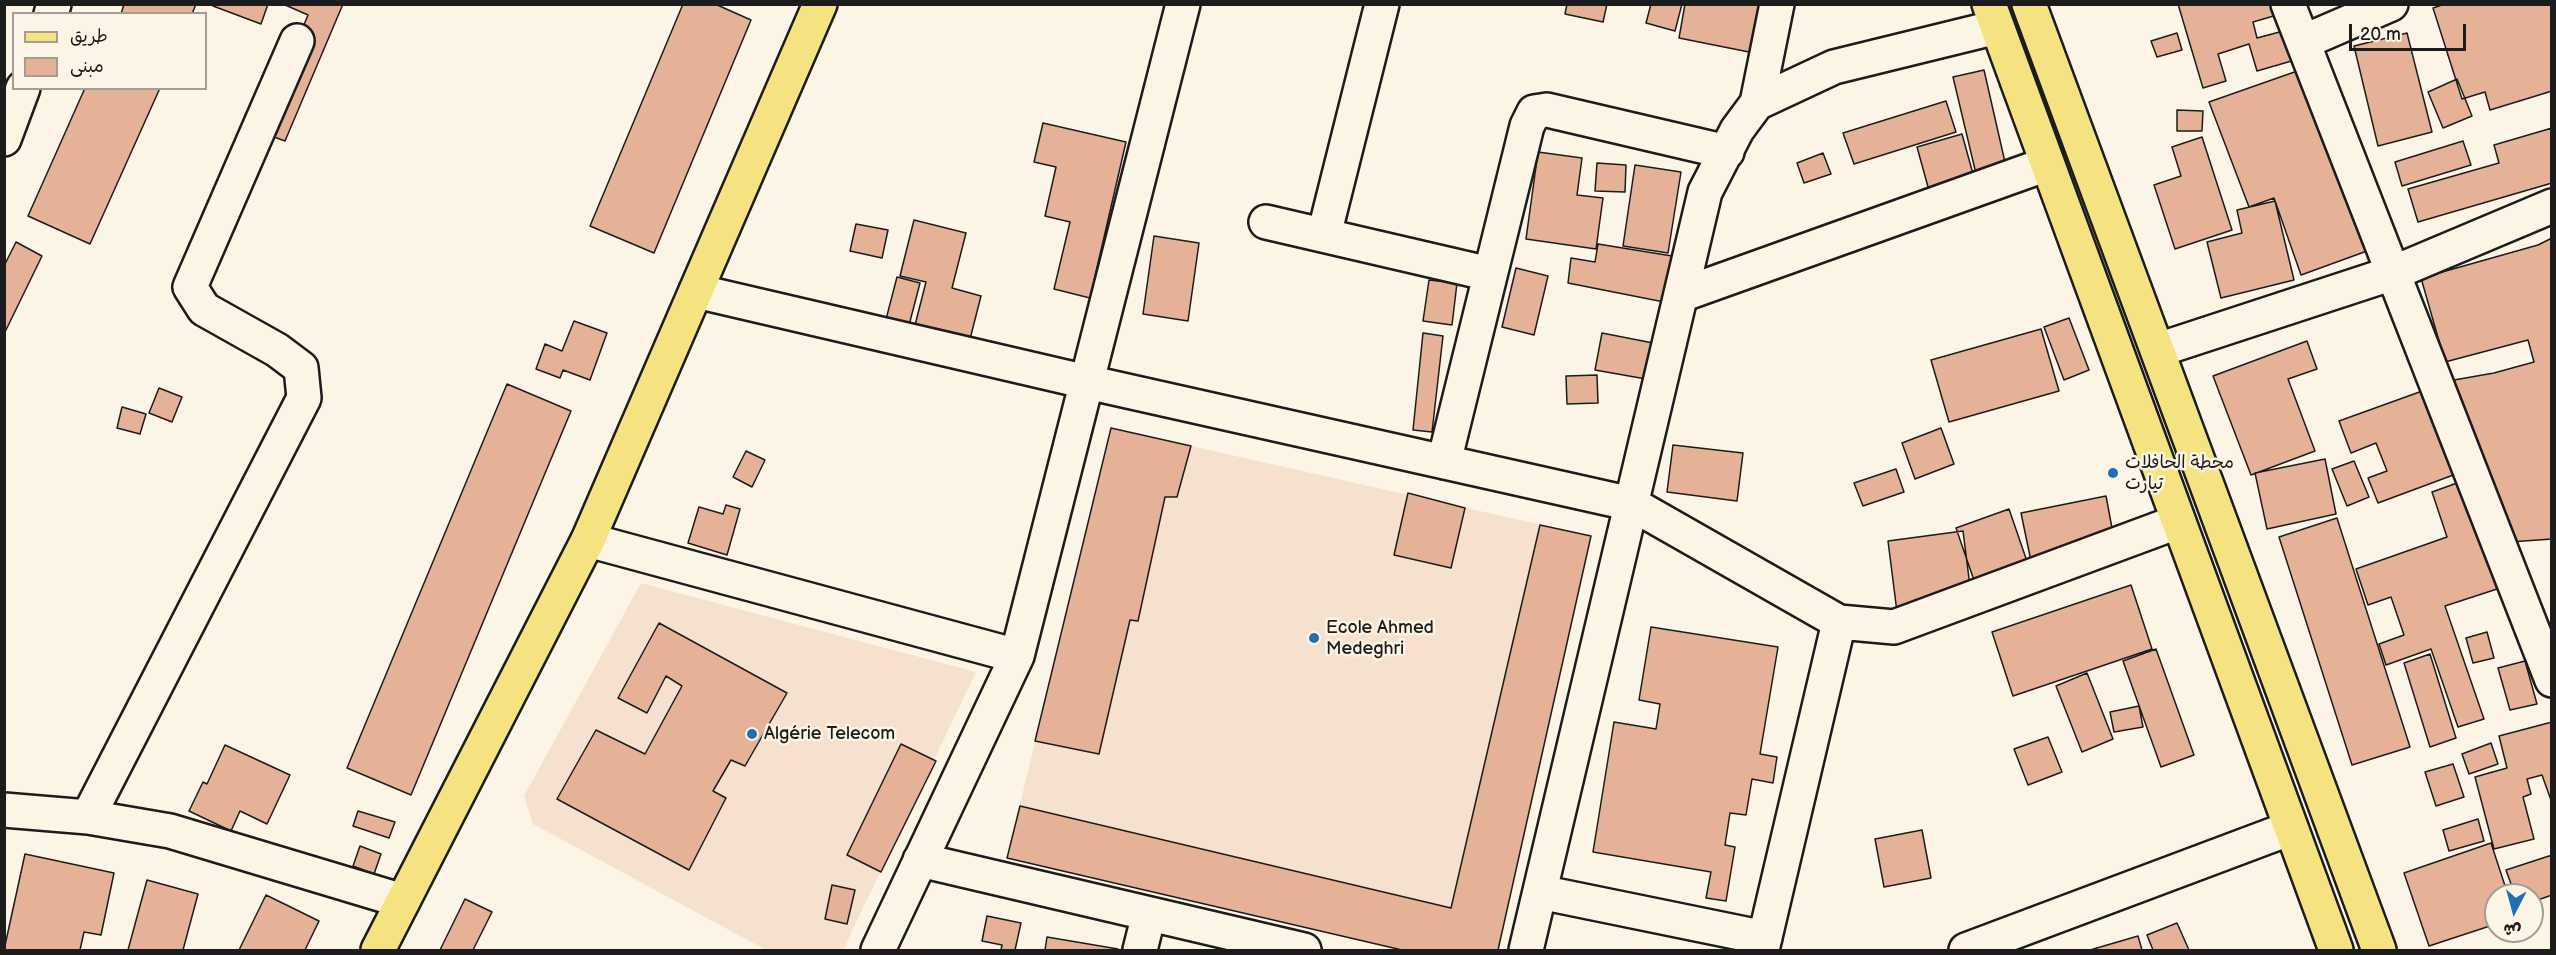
<!DOCTYPE html>
<html>
<head>
<meta charset="utf-8">
<style>
	body { margin:0 }
	#map { position:relative; width:2556px; height:955px; overflow:hidden; background:#fcf5e5; font-family:"Balsamiq Sans","Playpen Sans Arabic",sans-serif }
	canvas { display:block }
	.frame { position:absolute; inset:0; border:6px solid #1c1c1c; pointer-events:none }
	.legend { position:absolute; left:12px; top:12px; width:195px; height:78px; box-sizing:border-box; background:#fcf5e5; border:2px solid #a29e95; margin:0; padding:8px 10px; list-style:none; font-size:18px; color:#1c1c1c }
	.legend li { display:flex; align-items:center; gap:12px; height:30px }
	.legend b { width:30px; border:2px solid #a29e95 }
	.north { position:absolute; left:2484px; top:883px; width:60px; height:60px; box-sizing:border-box; background:#fcf5e5; border:2px solid #a29e95; border-radius:50%; rotate:186deg; font-size:16px; font-weight:700; line-height:24px; text-align:center; color:#1c1c1c }
	.north::after { content:''; display:block; margin:auto; width:21px; height:27px; background:#1f6fb2; clip-path:polygon(50% 0,100% 100%,50% 72%,0 100%) }
	.scale { position:absolute; left:2349px; top:24px; width:117px; height:27px; box-sizing:border-box; border:3px solid #1c1c1c; border-top:0; padding-left:8px; font-size:18px; line-height:21px; white-space:nowrap; color:#1c1c1c; -webkit-text-stroke:4px #fcf5e5; paint-order:stroke }
</style>
</head>
<body>
<div id="map">
<canvas width="2556" height="955"></canvas>
<div class="frame"></div>
<ul class="legend">
<li><b style="height:8px;background:#f5e382"></b>طريق</li>
<li><b style="height:16px;background:#e5b297"></b>مبنى</li>
</ul>
<div class="north">ش</div>
<div class="scale">20 m</div>
</div>
<script>
const context = document.querySelector('canvas').getContext('2d');
context.lineJoin = 'round';
function paint(path, color) {
  context.fillStyle = color;
  context.fill(path, 'evenodd');
}
function stroke(path, color, width, dash) {
  context.strokeStyle = color;
  context.lineWidth = width;
  context.lineCap = dash ? 'butt' : 'round';
  context.setLineDash(dash || []);
  context.stroke(path);
}
function drawText(font, color, halo, rows, align = 'center') {
  context.font = font + ' "Balsamiq Sans","Playpen Sans Arabic",sans-serif';
  context.lineWidth = 5;
  context.setLineDash([]);
  context.textBaseline = 'middle';
  context.strokeStyle = halo;
  context.fillStyle = color;
  for (const [text, x, y, turn = 0] of rows) {
    context.save();
    context.translate(x, y);
    context.rotate((+turn || 0) * Math.PI / 180);
    context.textAlign = isNaN(turn) ? turn : align;
    if (halo) context.strokeText(text, 0, 0);
    context.fillText(text, 0, 0);
    context.restore();
  }
}
paint(new Path2D(`
	M1111,428L1591,536L1498,950H1402L1007,858Z
	M641,583L976,672L843,950H766L533,824L524,796Z`), '#f5e1ce');
const building = new Path2D(`
	M124,4H196L192,14H121Z
	M214,4H268L261,24L213,6Z
	M283,4H343L285,141L274,137L292,92L278,87L308,15Z
	M683,4H715L751,20L654,253L590,226Z
	M1567,4H1607L1603,22L1565,14Z
	M1651,4H1682L1675,31L1646,23Z
	M1685,4H1769L1759,54L1679,38Z
	M2178,4H2274L2277,15L2253,22L2257,38L2287,30L2295,60L2257,71L2249,44L2218,54L2226,81L2203,88Z
	M2445,4H2552V91L2490,110L2485,92L2462,99L2433,8Z
	M2177,33L2182,50L2157,57L2151,41Z
	M2407,33L2432,132L2378,146L2354,46Z
	M2303,69L2367,251L2301,275L2274,198L2249,207L2209,102Z
	M1984,70L2007,171L1977,178L1953,77Z
	M2457,79L2472,116L2443,128L2428,92Z
	M85,88H160L90,244L28,216Z
	M1946,101L1956,132L1854,164L1843,133Z
	M2177,110L2203,111L2202,131H2177Z
	M1043,123L1126,142L1090,298L1054,289L1070,222L1045,216L1056,167L1034,162Z
	M2552,128V183L2418,222L2408,189L2499,163L2494,145Z
	M1962,134L1978,192L1933,205L1917,147Z
	M2202,137L2232,230L2175,249L2154,185L2181,176L2172,147Z
	M2463,141L2471,165L2402,186L2395,162Z
	M1538,152L1582,158L1577,195L1603,198L1596,249L1526,239Z
	M1823,153L1831,174L1804,183L1797,163Z
	M1597,163L1626,165L1625,192L1595,191Z
	M1635,165L1681,172L1668,253L1623,246Z
	M2275,201L2294,280L2221,298L2207,242L2242,233L2237,210Z
	M914,220L966,233L952,288L981,296L968,347L913,333L926,282L900,276Z
	M856,224L888,230L882,258L850,251Z
	M1154,236L1199,243L1188,321L1143,314Z
	M2552,238V539L2510,542L2454,380L2494,373L2534,362L2528,340L2445,362L2421,278L2538,245Z
	M16,242L42,256L5,332L4,266Z
	M1598,244L1672,256L1664,302L1568,283L1571,258L1595,262Z
	M1516,268L1548,276L1534,335L1502,327Z
	M897,277L920,283L907,333L884,327Z
	M1429,280L1457,283L1452,325L1423,321Z
	M2069,318L2089,370L2064,380L2044,327Z
	M574,321L607,333L590,380L563,370L560,378L536,369L545,344L562,351Z
	M2041,329L2059,391L1949,422L1931,360Z
	M1423,333L1443,336L1432,432L1413,430Z
	M1602,333L1653,343L1646,379L1595,370Z
	M2307,341L2317,369L2288,379L2315,451L2251,475L2213,376Z
	M1597,375L1598,403L1567,404L1566,376Z
	M507,384L571,411L411,795L347,768Z
	M159,388L182,397L172,422L149,413Z
	M2425,390L2456,474L2378,503L2368,478L2387,471L2376,443L2351,453L2339,421Z
	M122,407L146,414L140,434L117,428Z
	M1111,428L1191,446L1177,497H1165L1138,621L1130,620L1099,754L1035,741Z
	M1941,428L1954,464L1915,479L1902,443Z
	M1673,445L1743,453L1737,501L1667,492Z
	M746,451L765,460L752,487L733,477Z
	M2325,459L2336,514L2267,529L2255,473Z
	M2354,461L2369,497L2347,506L2332,469Z
	M1896,469L1904,492L1863,506L1854,483Z
	M2460,482L2497,589L2445,606L2484,719L2458,727L2431,649L2386,665L2379,644L2404,635L2391,597L2368,605L2356,569L2447,537L2432,492Z
	M1408,493L1465,508L1451,568L1394,555Z
	M2106,496L2115,544L2031,561L2021,513Z
	M726,505L740,509L727,555L688,543L699,507L723,514Z
	M2009,509L2031,573L1978,592L1956,528Z
	M2337,518L2410,747L2352,765L2279,537Z
	M1540,525L1591,536L1498,950H1402L1007,858L1020,806L1451,908Z
	M1963,531L1973,610L1898,620L1888,541Z
	M2131,585L2152,649L2013,696L1992,632Z
	M659,623L787,693L745,766L731,760L713,791L726,798L689,870L557,799L596,730L645,754L682,686L666,676L647,713L618,698Z
	M1651,627L1778,647L1760,754L1777,757L1773,783L1752,779L1746,815L1730,813L1725,845L1735,847L1726,901L1706,898L1711,872L1593,852L1614,722L1656,729L1660,704L1639,700Z
	M2487,632L2494,658L2473,663L2466,638Z
	M2156,649L2194,755L2161,767L2123,661Z
	M2430,654L2456,738L2430,747L2404,663Z
	M2525,661L2537,704L2510,710L2498,668Z
	M2087,673L2113,739L2082,752L2056,686Z
	M2139,706L2143,727L2114,732L2110,712Z
	M2552,722V803L2542,775L2527,779L2531,794L2523,797L2534,839L2494,849L2475,777L2507,768L2499,736Z
	M2048,737L2062,772L2028,785L2014,749Z
	M2491,743L2498,764L2469,774L2462,754Z
	M901,744L936,761L881,872L847,855Z
	M225,745L290,775L267,824L240,811L231,831L189,811L203,782L207,784Z
	M2453,764L2464,797L2436,806L2425,772Z
	M358,811L395,822L389,838L353,826Z
	M2478,819L2484,841L2449,851L2443,830Z
	M1922,830L1931,878L1884,887L1875,839Z
	M2491,843L2508,895H2496V924L2429,946L2404,873Z
	M360,846L381,854L374,874L353,866Z
	M25,854L114,873L101,935L84,932L80,950H4Z
	M2552,855V895L2532,902V895H2515L2506,870Z
	M147,880L198,894L183,950H128Z
	M832,885L855,890L847,924L825,919Z
	M266,895L319,921L305,950H239Z
	M465,899L492,912L473,950H440Z
	M987,916L1021,923L1015,950H1001L1002,945L982,941Z
	M2177,923L2189,950H2153L2147,935Z
	M2138,936L2142,950H2090Z
	M1047,937L1118,949L1117,950H1045Z`);
paint(building, '#e5b297');
stroke(building, '#1c1c1c', 1.5);
const minor = new Path2D(`
	M2288,4L2552,680
	M51,14L54,4
	M2303,42L2391,4
	M1757,103L1777,4
	M4,139L23,88
	M1266,222L1490,274
	M1324,235L1382,4
	M696,291L1087,382L1632,504L1839,622L1894,627L2177,522
	M1681,295L2047,164
	M2158,350L2393,273L2552,206
	M1444,462L1527,126L1534,112L1547,110L1727,152
	M588,540L1017,656
	M4,810L88,817L170,831L403,901
	M88,817L304,398L301,368L277,350L204,309L190,287L297,41
	M920,860L1304,950
	M1540,892L1765,938
	M878,950L1017,656L1183,4
	M1140,950L1149,914
	M1526,950L1705,192L1737,130L1757,103L1834,67L1997,27
	M1762,950L1839,622
	M1966,950L2291,828`);
const major = new Path2D(`
	M1989,4L2336,950
	M2029,4L2379,950
	M378,950L588,540L820,4`);
stroke(minor, '#1c1c1c', 38);
stroke(major, '#1c1c1c', 38);
stroke(minor, '#fcf5e5', 33);
stroke(major, '#f5e382', 33);
for (const [x, y, r, color] of [
	[2113,473,6,"#1f6fb2"],
	[1314,638,6,"#1f6fb2"],
	[752,734,6,"#1f6fb2"]
]) {
  const dot = new Path2D();
  dot.arc(x, y, r, 0, 2 * Math.PI);
  context.fillStyle = color;
  context.fill(dot);
  stroke(dot, '#fcf5e5', 2);
}
drawText('18px', '#1c1c1c', '#fcf5e5', [
	["محطة الحافلات",2125,463],
	["تيارت",2125,484],
	["Ecole Ahmed",1326,628],
	["Medeghri",1326,649],
	["Algérie Telecom",764,734]
], 'left');
</script>
</body>
</html>
